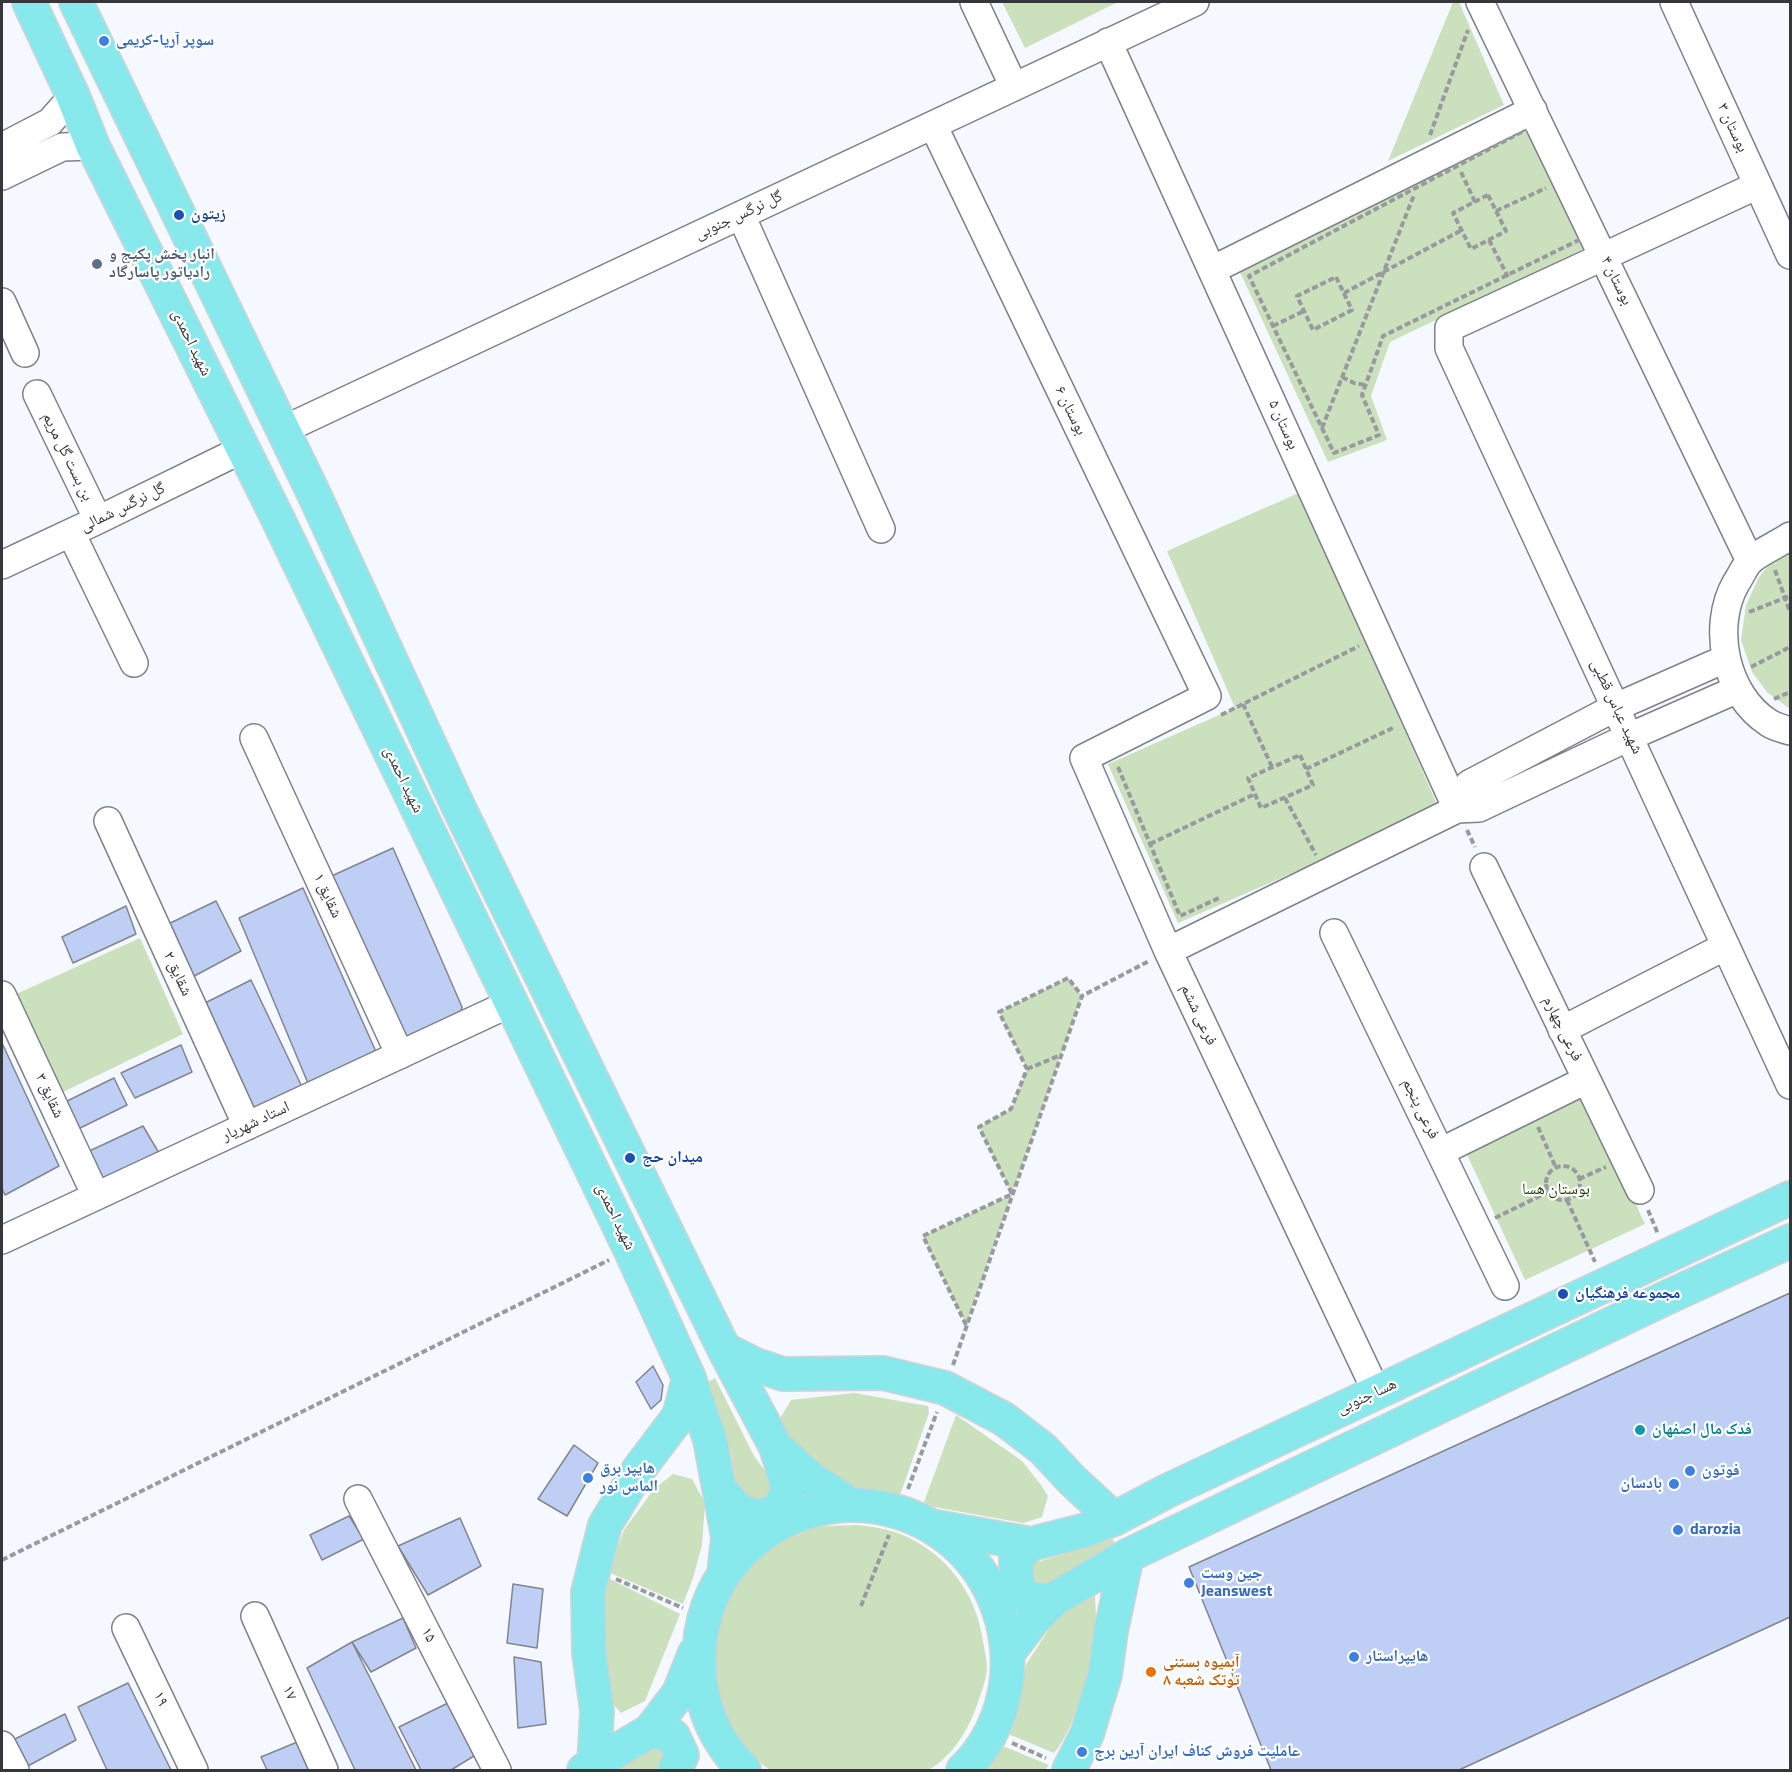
<!DOCTYPE html>
<html>
<head>
<meta charset="utf-8">
<style>
	body { margin:0 }
	#map { position:relative; width:1792px; height:1772px; overflow:hidden; background:#f5f8ff; font-family:"Titillium Web",sans-serif }
	canvas { display:block }
	.frame { position:absolute; inset:0; border:3px solid #35373a; pointer-events:none }
</style>
</head>
<body>
<div id="map">
<canvas width="1792" height="1772"></canvas>
<div class="frame"></div>
</div>
<script>
const context = document.querySelector('canvas').getContext('2d');
context.lineJoin = 'round';
function paint(path, color) {
  context.fillStyle = color;
  context.fill(path, 'evenodd');
}
function stroke(path, color, width, dash) {
  context.strokeStyle = color;
  context.lineWidth = width;
  context.lineCap = dash ? 'butt' : 'round';
  context.setLineDash(dash || []);
  context.stroke(path);
}
function drawText(font, color, halo, rows, align = 'center') {
  context.font = font + ' "Titillium Web","Noto Naskh Arabic",sans-serif';
  context.lineWidth = 4.5;
  context.setLineDash([]);
  context.textBaseline = 'middle';
  context.strokeStyle = halo;
  context.fillStyle = color;
  for (const [text, x, y, turn = 0] of rows) {
    context.save();
    context.translate(x, y);
    context.rotate((+turn || 0) * Math.PI / 180);
    context.textAlign = isNaN(turn) ? turn : align;
    if (halo) context.strokeText(text, 0, 0);
    context.fillText(text, 0, 0);
    context.restore();
  }
}
paint(new Path2D(`
	M1002,2H1118L1025,48Z
	M1453,2H1459L1504,105L1388,161Z
	M1534,120L1592,245L1390,342L1371,396L1387,440L1328,462L1240,272Z
	M1301,492L1439,809L1178,923L1108,764L1235,708L1167,551Z
	M1790,549V709L1767,692L1752,672L1741,640L1746,605L1759,577L1777,555Z
	M140,938L183,1034L61,1093L14,995Z
	M1068,978L1082,996L966,1325L923,1236L1012,1194L979,1127L1011,1109L1027,1069L999,1012Z
	M1583,1092L1645,1224L1525,1280L1464,1148Z
	M715,1378L754,1456L772,1480L775,1492L763,1507L737,1495L731,1453L705,1384Z
	M854,1393L928,1406L929,1413L899,1498L832,1484L786,1447L778,1422L791,1400Z
	M956,1415L1022,1461L1041,1485L1048,1496L1042,1517L1023,1523L923,1505Z
	M673,1474L692,1479L705,1503L702,1545L693,1578L683,1604L608,1572L624,1530L654,1489Z
	M856,1525C876,1527 896,1530 913,1540C952,1560 978,1600 983,1642C985,1651 987,1661 987,1669C986,1681 981,1693 977,1705C968,1731 953,1755 929,1770H770C753,1759 739,1740 730,1722C698,1658 719,1585 777,1545C786,1540 805,1531 815,1528C828,1525 843,1526 856,1525Z
	M1113,1539L1116,1547L1046,1591L1029,1583L1031,1564Z
	M608,1578L680,1614L645,1701L621,1713L605,1695L601,1620Z
	M1095,1592C1095,1606 1097,1621 1096,1634C1092,1665 1074,1731 1054,1753L1006,1733L1027,1663L1060,1612Z
	M655,1742L671,1746L662,1770H616L637,1759Z
	M1003,1746L1049,1765L1045,1770H983Z`), '#cbe0bc');
const building = new Path2D(`
	M393,848L462,1007L459,1020L400,1046L325,879Z
	M303,888L377,1054L310,1088L239,918Z
	M216,901L241,951L185,981L160,928Z
	M126,906L136,934L73,963L62,937Z
	M251,980L303,1089L253,1112L197,1007Z
	M2,1043L59,1166L5,1195L2,1189Z
	M181,1045L192,1072L135,1098L121,1073Z
	M114,1078L127,1105L72,1132L59,1105Z
	M143,1126L159,1153L96,1186L83,1154Z
	M1790,1293V1617L1459,1770H1271L1189,1567Z
	M653,1366L663,1385L661,1400L651,1409L636,1382Z
	M574,1445L598,1463L567,1516L538,1499Z
	M349,1516L364,1539L322,1560L310,1535Z
	M460,1518L481,1566L428,1595L398,1546Z
	M513,1584L543,1589L537,1648L507,1643Z
	M403,1618L416,1648L371,1672L352,1642Z
	M352,1642L416,1770H355L307,1668Z
	M514,1657L541,1662L546,1724L518,1728Z
	M128,1683L171,1770H107L78,1707Z
	M450,1702L474,1756L451,1770H421L399,1727Z
	M65,1714L76,1740L26,1767L13,1740Z
	M307,1738L320,1770H267L261,1757Z`);
paint(building, '#bfcef4');
stroke(building, '#82858c', 1.5);
const minor = new Path2D(`
	M974,2L1014,87
	M1480,2L1750,561
	M1674,2L1790,255
	M1108,42L1457,809
	M933,125L1207,696L1084,758L1168,951L1377,1393
	M2,147L50,122L73,96
	M2,176L62,147L93,146
	M1758,185L1449,328V348L1790,1085
	M741,215L881,529
	M1212,270L1533,110
	M2,302L25,353
	M37,394L98,520
	M283,430L1195,2
	M71,533L134,663
	M1790,536C1779,544 1761,551 1751,560C1745,565 1741,576 1736,583C1711,627 1725,695 1769,723C1775,727 1784,729 1790,731
	M2,565L98,520L243,449
	M254,738L400,1055
	M1457,809L1469,784L1616,707L1725,659
	M108,821L247,1126
	M1484,867L1640,1190
	M1334,933L1505,1286
	M1168,951L1457,809L1479,808L1629,737L1738,689
	M2,995L96,1196
	M1562,1030L1726,946
	M1440,1152L1586,1080
	M2,1240L511,1003
	M358,1499L497,1770
	M255,1616L324,1770
	M126,1628L194,1770
	M2,1745L15,1770`);
const major = new Path2D(`
	M29,2L73,96L93,146L274,511L630,1249L689,1378L710,1440L728,1537L724,1573
	M76,2L313,492L460,810L724,1349L776,1447L811,1479L850,1504
	M724,1349L756,1365L783,1374L883,1373L945,1388L1004,1419L1043,1449L1073,1481L1114,1519
	M719,1488C725,1494 731,1504 738,1509C756,1522 781,1516 786,1493C789,1481 779,1459 776,1447
	M931,1526L1031,1544L1086,1530L1114,1519L1167,1491L1790,1198
	M1031,1544L1016,1558C1016,1589 1018,1603 1053,1600
	M1008,1653L1034,1619L1053,1600L1127,1556L1670,1296L1790,1241
	M650,1731L673,1736L682,1755L675,1770
	M594,1766L597,1711L589,1653L588,1592L605,1525L639,1469L679,1416L689,1378
	M584,1770L650,1731L679,1693L695,1653
	M744,1770C714,1740 699,1704 699,1661C699,1624 710,1590 734,1561C821,1460 981,1503 1005,1634C1014,1683 999,1736 963,1770
	M1069,1770L1087,1734L1105,1675L1111,1631L1127,1556`);
stroke(minor, '#7e8189', 30);
stroke(major, '#d3d3d4', 36);
stroke(new Path2D(`
	M1531,127L1583,238L1383,336L1362,395L1379,435L1334,453L1249,276Z
	M1430,135L1468,30
	M1461,172L1475,202
	M1488,195L1506,231L1471,249L1453,213Z
	M1496,211L1546,188
	M1489,240L1508,277
	M1336,277L1352,310L1313,330L1297,296Z
	M1344,293L1462,230
	M1273,326L1304,311
	M1342,377L1354,383L1366,385
	M1322,428L1414,195
	M1775,570L1790,612
	M1749,612L1790,596
	M1751,667L1790,647
	M1774,699L1790,692
	M1243,704L1272,767
	M1221,715L1359,646
	M1300,755L1313,785L1261,808L1248,778Z
	M1118,767L1180,916L1219,898
	M1306,769L1395,727
	M1285,798L1316,855
	M1467,830L1475,847
	M1150,844L1255,794
	M1027,1069L1061,1055
	M1538,1127L1556,1168
	M1546 1183a17 17 0 1 1 34 0a17 17 0 1 1-34 0Z
	M1579,1179L1606,1167
	M1567,1200L1595,1262
	M1648,1210L1658,1234
	M1495,1218L1548,1192
	M966,1325L923,1236L1012,1194L979,1127L1011,1109L1027,1069L999,1012L1068,978L1082,996
	M953,1365L1082,996L1149,961
	M908,1489L937,1412
	M2,1560L609,1260
	M616,1579L683,1608
	M861,1606L889,1535
	M1012,1743L1046,1758`), '#989a9f', 4, [6, 3]);
stroke(minor, '#fff', 27);
stroke(major, '#88e9ec', 33);
for (const [x, y, r, color] of [
	[104,41,6,"#3f7fe0"],
	[179,215,6,"#1a4fb4"],
	[97,264,6,"#5c6f8a"],
	[630,1158,6,"#1a4fb4"],
	[1563,1294,6,"#1a4fb4"],
	[1640,1430,6,"#0f9aa8"],
	[1690,1471,6,"#3f7fe0"],
	[588,1478,6,"#3f7fe0"],
	[1674,1484,6,"#3f7fe0"],
	[1678,1530,6,"#3f7fe0"],
	[1189,1583,6,"#3f7fe0"],
	[1354,1657,6,"#3f7fe0"],
	[1151,1672,6,"#e8710a"],
	[1082,1752,6,"#3f7fe0"]
]) {
  const dot = new Path2D();
  dot.arc(x, y, r, 0, 2 * Math.PI);
  context.fillStyle = color;
  context.fill(dot);
  stroke(dot, '#fff', 2);
}
drawText('bold 16px', '#366cbe', '#fff', [
	["سوپر آریا-کریمی",116,41],
	["هایپر برق",600,1469],
	["الماس نور",600,1487],
	["فوتون",1702,1471],
	["بادسان",1662,1484,"right"],
	["darozia",1690,1530],
	["جین وست",1201,1574],
	["Jeanswest",1201,1592],
	["هایپراستار",1366,1657],
	["عاملیت فروش کناف ایران آرین برج",1094,1752]
], 'left');
drawText('16px', '#35373a', '#fff', [
	["بوستان ۳",1732,128,65],
	["گل نرگس جنوبی",739,216,-25],
	["بوستان ۴",1616,281,64],
	["شهید احمدی",191,343,64],
	["بوستان ۶",1070,411,64],
	["بوستان ۵",1283,425,66],
	["بن بست گل مریم",67,457,64],
	["گل نرگس شمالی",123,508,-26],
	["شهید عباس قطبی",1616,707,65],
	["شهید احمدی",403,780,64],
	["شقایق ۱",327,896,65],
	["شقایق ۲",177,974,65],
	["فرعی ششم",1198,1015,65],
	["فرعی چهارم",1562,1029,64],
	["شقایق ۳",49,1096,65],
	["فرعی پنجم",1420,1109,64],
	["استاد شهریار",256,1122,-25],
	["شهید احمدی",615,1217,64],
	["هسا جنوبی",1367,1397,-25],
	["۱۵",428,1635,63],
	["۱۷",289,1693,66],
	["۱۹",160,1699,65]
]);
drawText('bold 16px', '#164399', '#fff', [
	["زیتون",191,215],
	["میدان حج",642,1158],
	["مجموعه فرهنگیان",1575,1294]
], 'left');
drawText('bold 16px', '#4e5e75', '#fff', [
	["انبار پخش پکیج و",109,255],
	["رادیاتور پاسارگاد",109,273]
], 'left');
drawText('16px', '#1c3600', '#fff', [
	["بوستان هسا",1556,1190]
]);
drawText('bold 16px', '#0d838f', '#fff', [
	["فدک مال اصفهان",1652,1430]
], 'left');
drawText('bold 16px', '#c56008', '#fff', [
	["آبمیوه بستنی",1163,1663],
	["توتک شعبه ۸",1163,1681]
], 'left');
</script>
</body>
</html>
